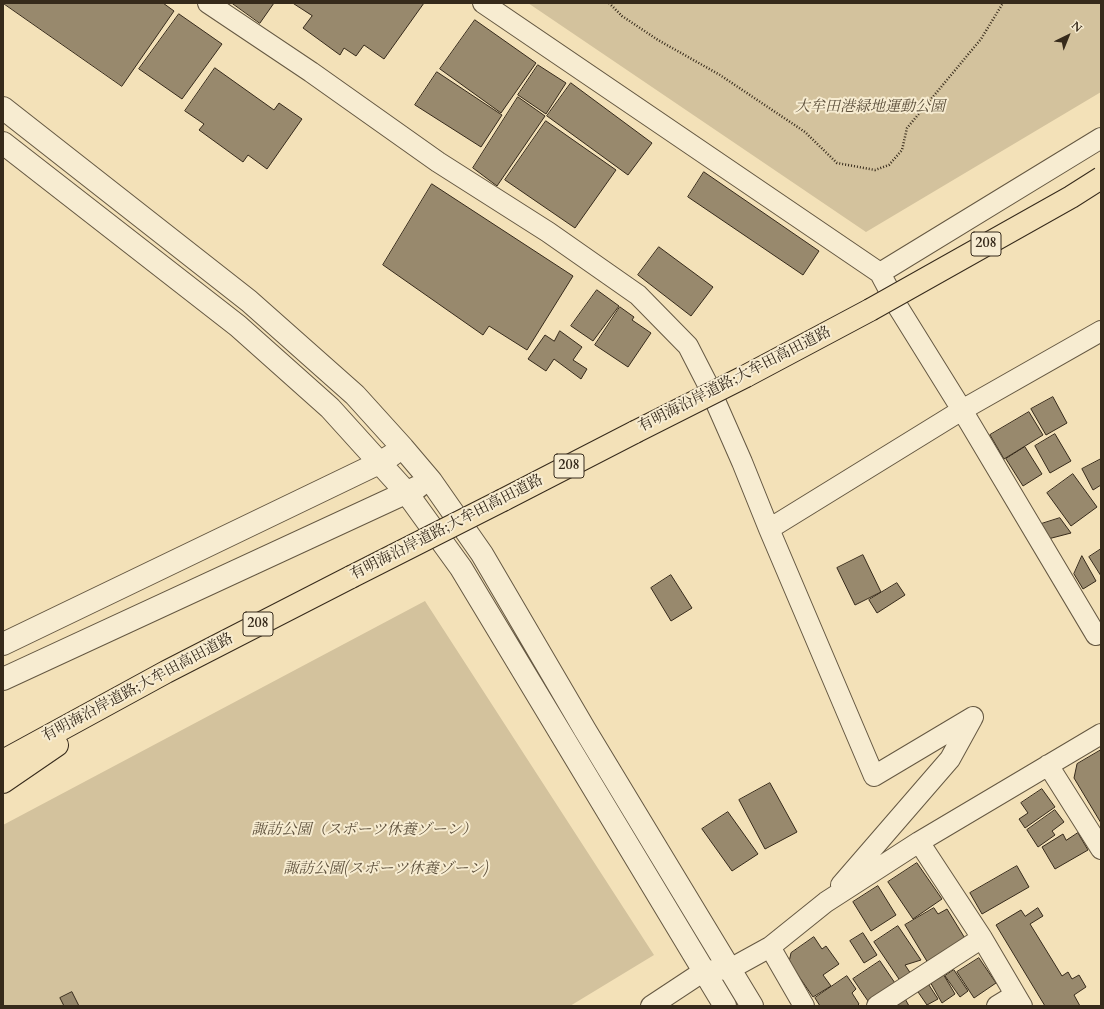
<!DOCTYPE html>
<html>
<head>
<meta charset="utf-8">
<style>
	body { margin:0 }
	#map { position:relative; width:1104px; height:1009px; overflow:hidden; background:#f3e1b8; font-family:Cardo,serif }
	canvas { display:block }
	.frame { position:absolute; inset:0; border:4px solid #362a1b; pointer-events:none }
	.north { position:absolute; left:1048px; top:16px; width:40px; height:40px; -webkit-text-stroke:3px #f7ecd1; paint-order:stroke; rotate:43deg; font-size:11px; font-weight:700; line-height:16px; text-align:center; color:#362a1b }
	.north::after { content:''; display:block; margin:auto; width:14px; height:18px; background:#362a1b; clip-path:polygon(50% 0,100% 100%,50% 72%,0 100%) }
</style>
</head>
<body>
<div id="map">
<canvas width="1104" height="1009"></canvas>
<div class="frame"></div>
<div class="north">N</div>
</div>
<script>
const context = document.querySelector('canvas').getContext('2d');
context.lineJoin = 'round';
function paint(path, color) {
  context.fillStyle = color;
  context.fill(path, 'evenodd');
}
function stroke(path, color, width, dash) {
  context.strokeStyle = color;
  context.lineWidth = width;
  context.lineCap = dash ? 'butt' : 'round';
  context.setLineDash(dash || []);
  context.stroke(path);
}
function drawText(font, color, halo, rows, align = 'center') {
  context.font = font + ' Cardo,"Noto Serif JP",serif';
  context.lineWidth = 4;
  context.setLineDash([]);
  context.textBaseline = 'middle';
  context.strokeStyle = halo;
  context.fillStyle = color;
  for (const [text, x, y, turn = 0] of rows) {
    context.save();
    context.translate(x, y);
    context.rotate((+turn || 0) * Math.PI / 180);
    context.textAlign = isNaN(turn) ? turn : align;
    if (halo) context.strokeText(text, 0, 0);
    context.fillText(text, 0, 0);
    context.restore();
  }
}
paint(new Path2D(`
	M528,3H1101V92L866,232Z
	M425,601L654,955L570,1006H3V825Z`), '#d3c29d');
const building = new Path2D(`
	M3,3H163L174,11L122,86Z
	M232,3H274L260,23Z
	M293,3H424L384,59L364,45L356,56L344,48L340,55L303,28L312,16Z
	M179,14L222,44L182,99L139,69Z
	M475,20L536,63L501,113L440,69Z
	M538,65L566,83L546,114L518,95Z
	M215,68L274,110L279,103L302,119L267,169L248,155L243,162L199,130L204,124L185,111Z
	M437,72L502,115L481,147L415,105Z
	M571,83L652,143L628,175L547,116Z
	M518,97L545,116L497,186L473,168Z
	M546,121L616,170L575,228L505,180Z
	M704,172L819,251L803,275L688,197Z
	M432,184L573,276L527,350L489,326L483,335L383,265Z
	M659,247L713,287L691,316L638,275Z
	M597,290L619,306L593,341L571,326Z
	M620,307L634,317L632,320L651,333L628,367L595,345Z
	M560,331L582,347L573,360L587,369L581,379L554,359L546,371L528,359L545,335L554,341Z
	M1053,397L1067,423L1046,435L1031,409Z
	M1029,412L1043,435L1004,459L990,435Z
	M1055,434L1071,461L1050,473L1035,446Z
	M1025,447L1042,474L1023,486L1006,459Z
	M1101,459V485L1093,490L1082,469Z
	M1073,474L1097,507L1071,526L1047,493Z
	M1060,518L1071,533L1048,539L1038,525Z
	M1101,549V576L1089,557Z
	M863,555L881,592L855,605L837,568Z
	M1082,556L1096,581L1083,589L1074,574Z
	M671,575L692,608L671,621L651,588Z
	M897,583L905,595L877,613L869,600Z
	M1101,750V823L1074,778L1077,764Z
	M770,783L797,832L765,849L739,800Z
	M1042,789L1055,807L1025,828L1019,819L1028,813L1021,803Z
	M1055,810L1064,822L1052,831L1055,835L1038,847L1027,830Z
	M728,812L758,854L732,871L702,829Z
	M1078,833L1088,850L1055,869L1042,847L1063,834L1066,840Z
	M917,863L942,899L913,919L888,882Z
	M1017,866L1029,887L982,914L970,893Z
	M878,886L896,915L871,931L853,902Z
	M934,908L938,914L947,909L966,940L928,963L905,925Z
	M1038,908L1043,916L1030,924L1062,976L1068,972L1072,979L1079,975L1086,987L1074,995L1080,1006H1045L996,925L1021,910L1025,916Z
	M898,926L921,960L905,965L911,974L901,982L874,942Z
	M863,933L877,955L864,963L850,941Z
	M814,937L822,949L826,946L839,964L823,975L831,986L813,997L789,962L791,953Z
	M979,958L996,983L974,998L957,972Z
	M880,961L897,986L870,1004L853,979Z
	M954,970L968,991L960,997L945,976Z
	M942,972L955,994L942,1003L929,980Z
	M847,976L856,989L852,993L859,1004L857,1006H820L815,998Z
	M927,982L938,999L927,1005L916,989Z
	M72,992L79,1006H64L60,998Z
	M903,995L909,1006H886Z`);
paint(building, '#98896d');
stroke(building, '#362a1b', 1);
const minor = new Path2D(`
	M208,3L311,72L438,162L548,232L638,295L688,346L709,387L742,462L769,529L874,776L973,717
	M483,3L880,273L898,307L962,410L1096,635
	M880,273L1101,138
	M769,529L962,410L1101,331
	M1048,765L1101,849
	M919,842L982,938L1022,1006
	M841,885L950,759L972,719
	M770,947L804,1006
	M651,1006L704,971L730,969L770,947L826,902L919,842L1101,734
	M877,1006L982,938
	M997,1006L1015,995`);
const tertiary = new Path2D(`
	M3,108L249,301L355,395L403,448L431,481L482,554L585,730L752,1006
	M3,143L238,326L330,408L406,492L461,568L725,1006
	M3,644L381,462L392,455
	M3,679L418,487`);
const motorway = new Path2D(`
	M746,376L870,310
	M503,500L635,432
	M3,761L166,672L351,577
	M3,782L57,745`);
stroke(minor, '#655842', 22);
stroke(tertiary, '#655842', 24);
stroke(motorway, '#362a1b', 24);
stroke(new Path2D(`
	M609,3L622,16L658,40L720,75L805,132L837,163L875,170L889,165L902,150L907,128L981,39L1003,3`), '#362a1b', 2.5, [1, 2]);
stroke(minor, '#f7ecd1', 20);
stroke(tertiary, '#f7ecd1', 22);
stroke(motorway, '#f3e1b8', 22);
const motorwayBridge = new Path2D(`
	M870,310L1071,197L1101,178
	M635,432L746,376
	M351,577L503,500`);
stroke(motorwayBridge, '#362a1b', 24, []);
stroke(motorwayBridge, '#f3e1b8', 22);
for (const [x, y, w] of [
	[986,244,30],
	[569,466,30],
	[258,624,30]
]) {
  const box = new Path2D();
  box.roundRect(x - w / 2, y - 12, w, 24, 3);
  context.fillStyle = '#f7ecd1';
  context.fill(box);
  stroke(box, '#362a1b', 1);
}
drawText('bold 14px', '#362a1b', null, [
	["208",986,244],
	["208",569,466],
	["208",258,624]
]);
drawText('italic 15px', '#5d503c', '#f7ecd1', [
	["大牟田港緑地運動公園",870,108],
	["諏訪公園（スポーツ休養ゾーン）",364,831],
	["諏訪公園(スポーツ休養ゾーン)",386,870]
]);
drawText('15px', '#362a1b', '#f7ecd1', [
	["有明海沿岸道路;大牟田高田道路",735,380,-27],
	["有明海沿岸道路;大牟田高田道路",447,528,-27],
	["有明海沿岸道路;大牟田高田道路",138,688,-28]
]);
</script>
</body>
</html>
